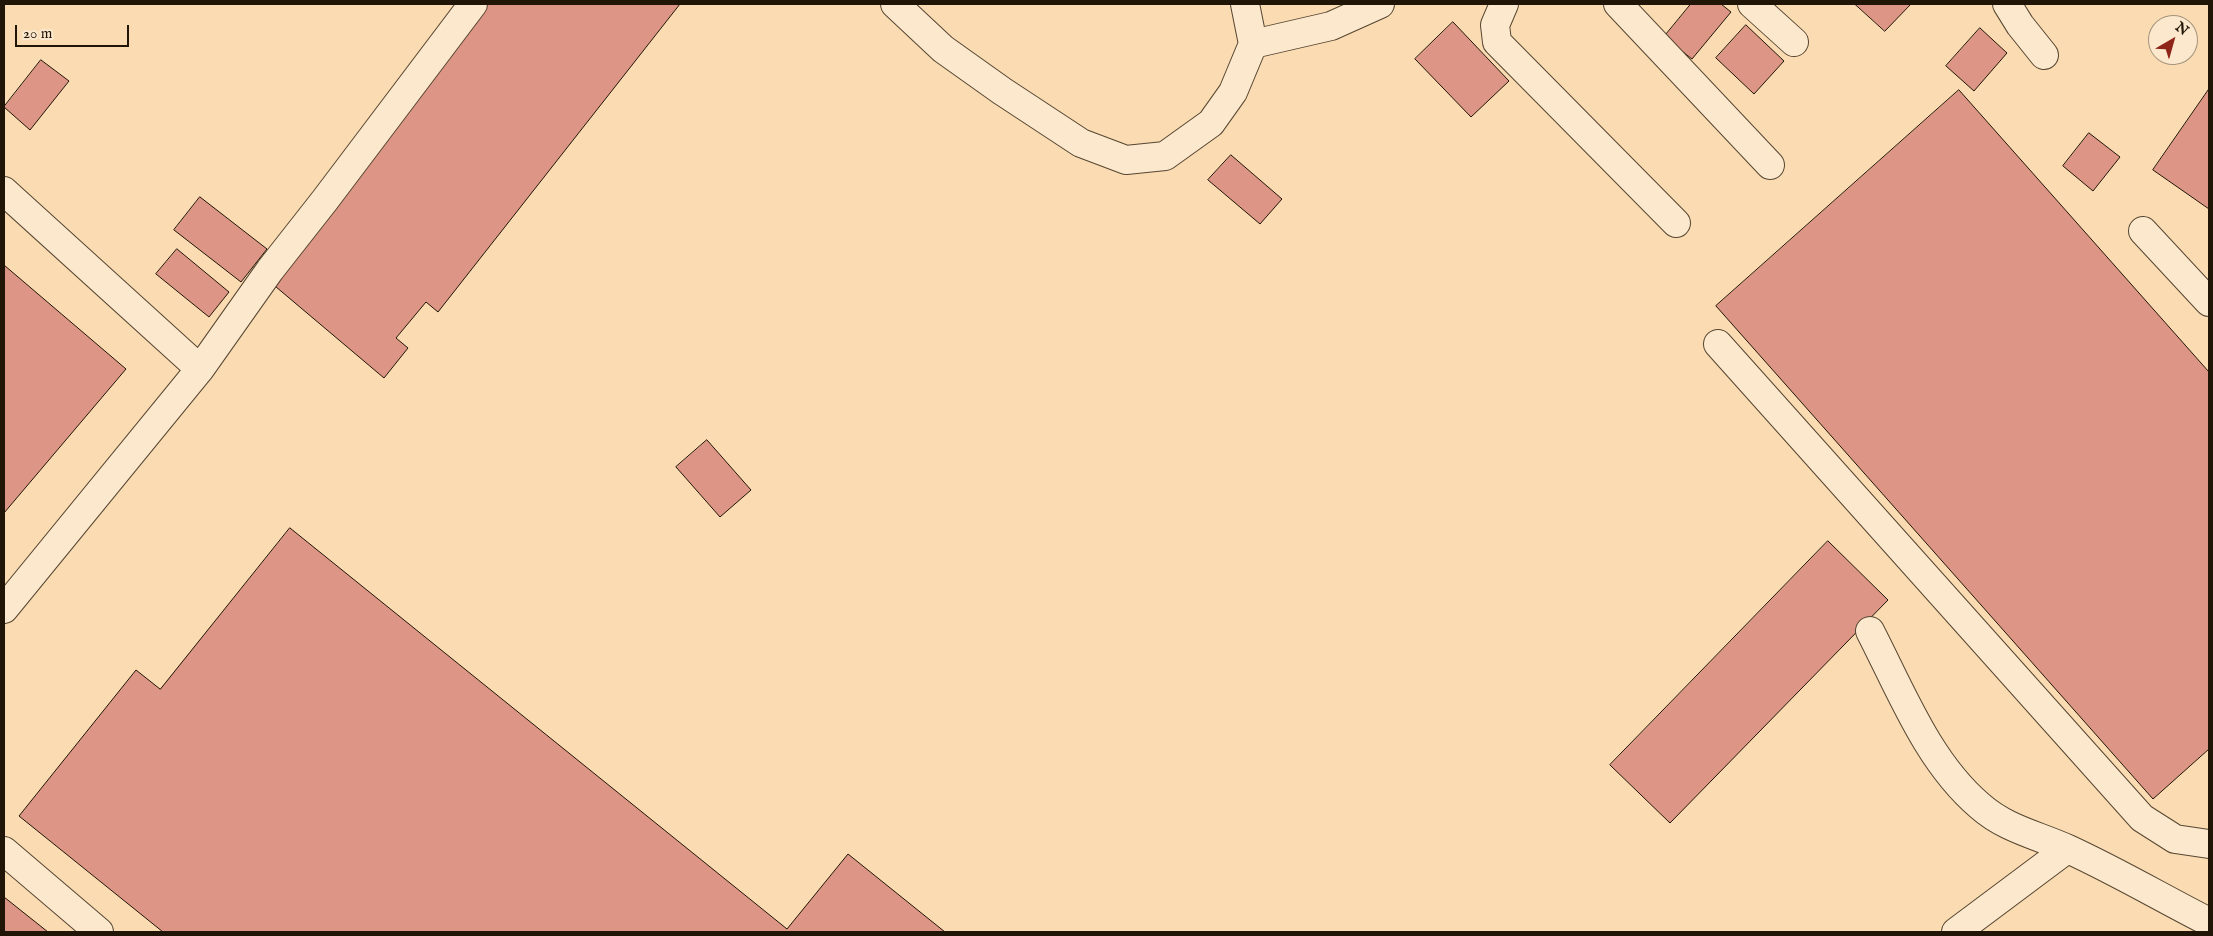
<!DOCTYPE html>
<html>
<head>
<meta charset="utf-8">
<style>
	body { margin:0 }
	#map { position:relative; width:2213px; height:936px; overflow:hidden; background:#fadbb2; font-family:"IM FELL English",serif }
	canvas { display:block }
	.frame { position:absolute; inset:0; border:5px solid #201506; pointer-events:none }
	.north { position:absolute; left:2148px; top:15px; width:50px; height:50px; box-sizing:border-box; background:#fce8cd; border:1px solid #a4947d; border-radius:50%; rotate:38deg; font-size:14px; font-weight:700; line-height:20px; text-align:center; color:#201506 }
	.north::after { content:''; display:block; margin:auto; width:18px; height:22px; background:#8f2418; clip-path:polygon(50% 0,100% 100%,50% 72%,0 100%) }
	.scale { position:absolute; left:15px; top:25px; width:114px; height:22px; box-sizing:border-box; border:2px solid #201506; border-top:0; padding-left:6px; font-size:15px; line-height:18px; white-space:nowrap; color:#201506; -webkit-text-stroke:4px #fce8cd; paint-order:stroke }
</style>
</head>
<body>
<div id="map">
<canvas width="2213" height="936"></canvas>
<div class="frame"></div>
<div class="north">N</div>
<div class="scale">20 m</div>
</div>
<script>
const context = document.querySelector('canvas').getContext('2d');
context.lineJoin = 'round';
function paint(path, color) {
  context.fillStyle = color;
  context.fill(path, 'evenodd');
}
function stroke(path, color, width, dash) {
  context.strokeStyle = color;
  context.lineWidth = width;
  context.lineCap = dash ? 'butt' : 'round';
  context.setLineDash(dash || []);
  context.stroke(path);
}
const building = new Path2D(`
	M485,4H680L438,312L426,302L396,338L408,348L384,378L269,281Z
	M1691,4H1721L1731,12L1692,59L1664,37Z
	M1855,4H1911L1885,31Z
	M1453,22L1509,81L1471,117L1415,59Z
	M1746,25L1784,61L1754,94L1716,58Z
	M1980,28L2007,53L1974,91L1946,66Z
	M41,60L69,81L30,130L4,107Z
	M2209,89V209L2153,170Z
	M1959,90L2209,372V749L2153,799L1716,306Z
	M2089,133L2120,157L2093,191L2063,166Z
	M1231,155L1282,199L1260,224L1208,180Z
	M200,197L267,249L241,282L174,230Z
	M177,249L229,292L209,317L156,274Z
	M4,265L126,369L4,513Z
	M707,440L751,490L720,517L676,467Z
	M290,528L787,929L848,854L945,932H163L19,816L136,670L160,689Z
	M1828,541L1888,600L1670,823L1610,765Z
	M4,897L48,932H4Z`);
paint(building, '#dd9685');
stroke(building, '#201506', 1);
const minor = new Path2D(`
	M895,4L943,49L1002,91L1081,143L1126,160L1165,156L1211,123L1233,92L1253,44L1245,4
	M1504,4L1495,25L1497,42L1676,223
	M1618,4L1770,165
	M1752,4L1794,42
	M2007,4L2020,25L2044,55
	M1253,44L1331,26L1380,4
	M4,191L200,369
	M2143,231L2209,302
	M1718,344L2142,818L2175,839L2209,844
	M4,609L200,369L270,270L325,200L473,4
	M1870,631C1901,691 1928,762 1980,806C2006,829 2037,835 2068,849C2116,871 2162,898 2209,922
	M4,851L99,932
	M1956,932L2067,849`);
stroke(minor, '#564631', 30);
stroke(minor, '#fce8cd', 28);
</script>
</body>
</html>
